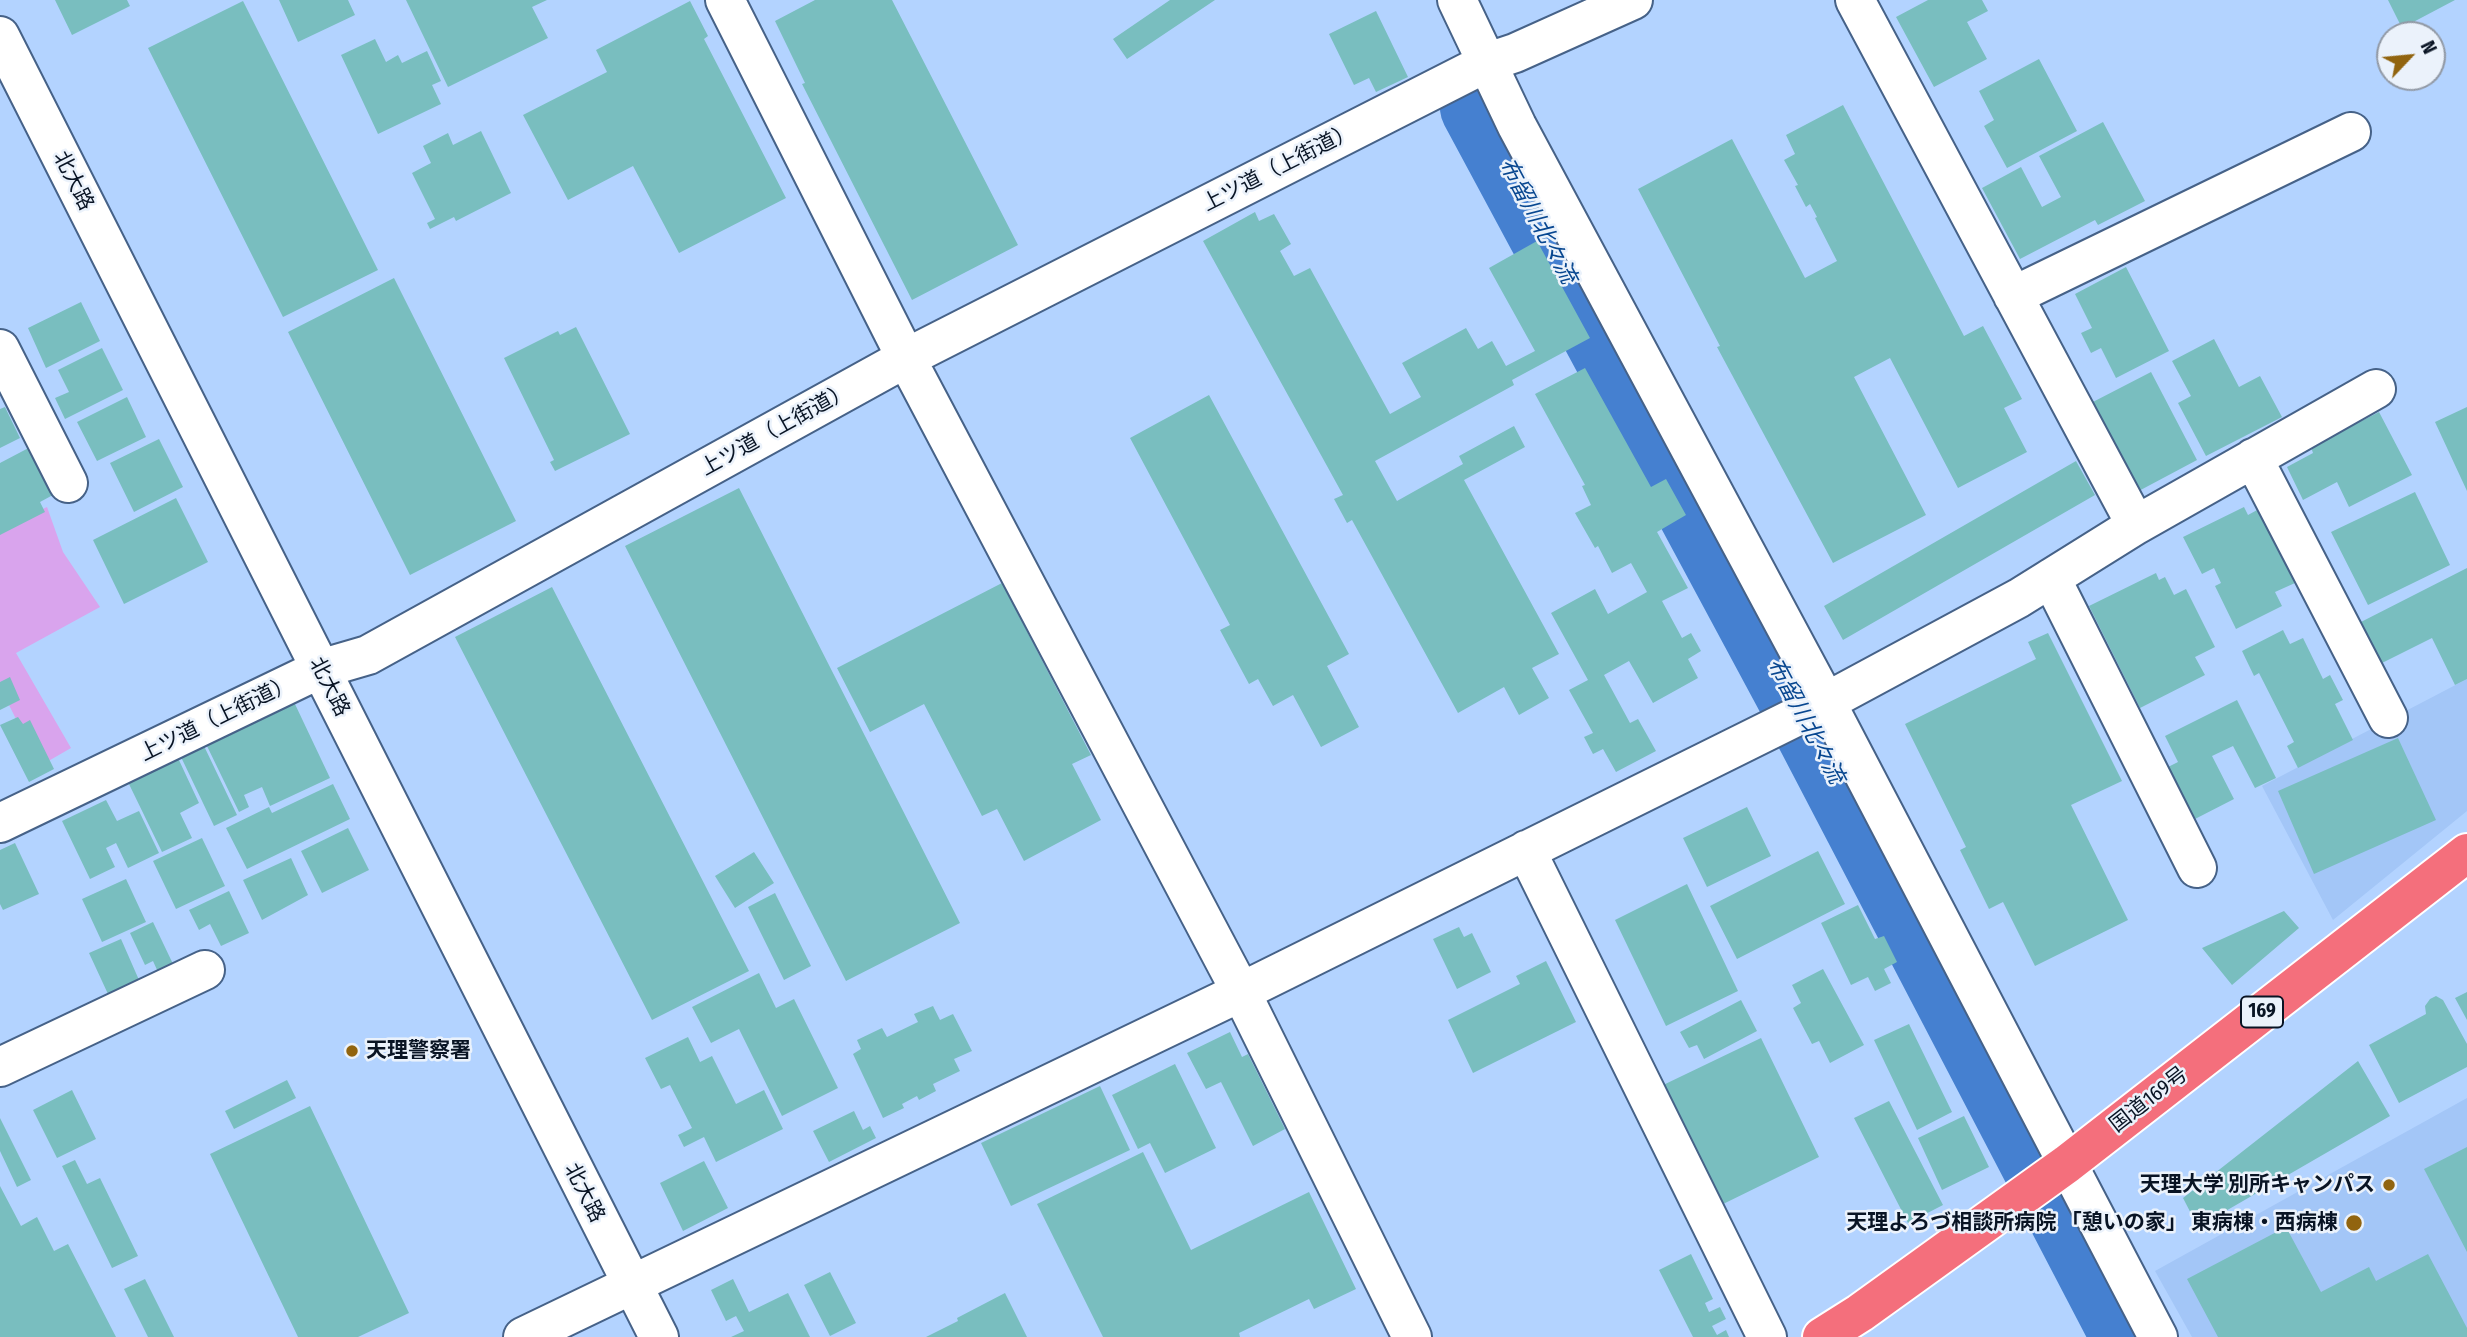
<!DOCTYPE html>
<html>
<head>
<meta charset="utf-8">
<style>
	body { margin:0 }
	#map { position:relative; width:2467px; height:1337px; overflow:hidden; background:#b3d3ff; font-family:"Fira Sans Condensed",sans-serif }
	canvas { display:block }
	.north { position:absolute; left:2376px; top:21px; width:70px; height:70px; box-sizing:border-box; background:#ebf2fb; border:2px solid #9199a5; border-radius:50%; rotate:64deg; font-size:19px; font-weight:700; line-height:28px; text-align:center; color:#091424 }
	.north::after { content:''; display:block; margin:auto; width:24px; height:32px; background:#91640f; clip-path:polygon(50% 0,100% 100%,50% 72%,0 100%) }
</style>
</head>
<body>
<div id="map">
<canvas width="2467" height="1337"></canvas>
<div class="north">N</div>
</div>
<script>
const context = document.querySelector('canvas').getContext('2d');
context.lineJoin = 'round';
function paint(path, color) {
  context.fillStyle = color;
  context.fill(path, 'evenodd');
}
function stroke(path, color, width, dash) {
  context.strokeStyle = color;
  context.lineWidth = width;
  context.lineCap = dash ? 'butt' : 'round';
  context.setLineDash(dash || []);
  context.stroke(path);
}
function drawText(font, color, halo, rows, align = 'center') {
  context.font = font + ' "Fira Sans Condensed","Noto Sans JP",sans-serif';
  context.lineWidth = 5;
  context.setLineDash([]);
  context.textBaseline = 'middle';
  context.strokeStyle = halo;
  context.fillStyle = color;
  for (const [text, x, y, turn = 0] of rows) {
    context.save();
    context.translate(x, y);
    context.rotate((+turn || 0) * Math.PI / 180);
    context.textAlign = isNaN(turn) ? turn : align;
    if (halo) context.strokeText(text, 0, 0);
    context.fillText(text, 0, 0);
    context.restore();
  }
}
paint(new Path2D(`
	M2467,679V811L2333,920L2262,786Z
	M2467,1098V1337H2192L2155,1271Z`), '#a3c6f7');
paint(new Path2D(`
	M47,507L63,552L100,607L16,653L71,748L45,763L27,741L0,687V530Z`), '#d9a4ed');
stroke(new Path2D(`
	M1476,108L1796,703L2127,1337`), '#4580d0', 72);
paint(new Path2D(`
	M55,0H127L130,6L72,35Z
	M279,0H348L355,15L298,42Z
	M406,0H547L532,7L548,38L448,87Z
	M815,0H892L1018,245L912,300L802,84L805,83L775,21Z
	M1170,0H1215L1127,59L1113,39Z
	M1928,0H1982L1988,11L1967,22L1987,59L1934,87L1896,17Z
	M2388,0H2455L2402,28Z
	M243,1L378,270L283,317L148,48Z
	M690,1L708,36L704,39L786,198L679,253L633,166L568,200L523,115L607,72L596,50Z
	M1376,11L1408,77L1376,92L1369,78L1354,85L1329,34Z
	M375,39L386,62L398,55L402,63L427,51L441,81L432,85L441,104L378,134L341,55Z
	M2039,59L2077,131L2007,168L1984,126L1994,120L1979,91Z
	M1843,105L1964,336L1983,326L2022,399L2004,408L2027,452L1958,488L1890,358L1854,377L1926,515L1833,563L1717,347L1720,346L1638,189L1732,139L1805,278L1837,261L1815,218L1817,217L1810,204L1806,207L1795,186L1798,185L1784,160L1795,154L1786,135Z
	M2103,122L2145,201L2098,225L2095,220L2020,259L1982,188L2021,167L2042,207L2061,197L2039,156Z
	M481,131L511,193L456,221L454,217L430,229L427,223L435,219L412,173L431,163L423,146L448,133L453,145Z
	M1255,212L1259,221L1274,214L1291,244L1280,251L1294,276L1310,268L1390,414L1421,397L1402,363L1466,328L1478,349L1492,341L1506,366L1535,351L1489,268L1537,241L1590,338L1512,380L1514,385L1375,461L1397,501L1463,464L1459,456L1514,426L1525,447L1464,480L1559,654L1532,668L1549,698L1519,715L1504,687L1458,713L1352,520L1347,523L1334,499L1343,495L1203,241Z
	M2126,267L2169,351L2116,378L2101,348L2091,353L2081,333L2092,328L2075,294Z
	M394,278L516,521L410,575L288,332Z
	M81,302L100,341L46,368L28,328Z
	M576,327L630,434L555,471L550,462L554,460L504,358L558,331L560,335Z
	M2214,339L2239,387L2260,376L2282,417L2206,456L2178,403L2191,396L2172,361Z
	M102,348L123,390L65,419L55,398L69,392L58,370Z
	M1585,368L1651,487L1666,479L1686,515L1657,532L1688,588L1662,601L1682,638L1691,633L1701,651L1688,659L1698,678L1653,703L1629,661L1604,675L1630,723L1638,719L1656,751L1616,772L1603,749L1593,754L1584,737L1593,733L1569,690L1588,680L1551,613L1595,589L1608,614L1647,592L1631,563L1612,573L1598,546L1595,548L1575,513L1591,505L1582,486L1585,485L1535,394Z
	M2151,372L2197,460L2135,493L2089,404Z
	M1209,395L1349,654L1327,666L1359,727L1321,747L1293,695L1273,706L1258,679L1249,684L1220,630L1230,625L1130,438Z
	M127,397L146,437L97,461L77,422Z
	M5,407L20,438L0,448V409Z
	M2467,407V491L2435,422Z
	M2379,412L2412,475L2349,507L2337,482L2303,500L2287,467L2313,453L2311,447Z
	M159,439L183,487L134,512L110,463Z
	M40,442L64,489L40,502L45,512L0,535V463Z
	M2076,461L2095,495L1843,640L1824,606Z
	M739,488L960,923L846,981L625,546Z
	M2415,492L2450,565L2368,605L2331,532Z
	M176,498L208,562L124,604L93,540Z
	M2244,507L2248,515L2259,509L2295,583L2275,592L2282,606L2236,629L2215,586L2221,583L2214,568L2202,574L2183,537Z
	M2467,568V679L2455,685L2432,638L2380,664L2359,623Z
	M2156,573L2159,580L2165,577L2174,595L2186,589L2215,647L2195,657L2205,675L2140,708L2089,606Z
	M1002,583L1091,755L1072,764L1101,820L1024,861L997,809L982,816L924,704L870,732L837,668Z
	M552,587L749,971L652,1020L455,637Z
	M2283,630L2290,644L2303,638L2323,679L2330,675L2343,700L2335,704L2353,740L2298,768L2287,746L2294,742L2259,673L2254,676L2242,651Z
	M2048,633L2122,781L2071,805L2128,920L2035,966L2003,902L1989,909L1960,850L1966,847L1905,724L2036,659L2028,642Z
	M10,677L20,700L0,710V682Z
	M2237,700L2276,778L2255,788L2233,746L2212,756L2234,799L2195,819L2168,767L2178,762L2165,736Z
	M294,702L330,778L270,806L262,787L244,795L249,807L239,812L206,744Z
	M18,717L23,724L30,720L54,769L29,782L0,725Z
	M2398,738L2436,820L2314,874L2278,791Z
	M204,746L237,815L214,826L181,757Z
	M178,758L199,803L180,813L192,838L162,852L128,782Z
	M333,784L350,819L247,869L226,828L269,807L272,813Z
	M106,800L117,821L139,811L159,853L128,868L116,843L106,848L115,867L90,879L62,821Z
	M1747,807L1771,856L1707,887L1683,838Z
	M348,828L369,870L322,893L301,851Z
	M202,838L225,886L176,909L153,861Z
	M15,843L39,894L3,910L0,904V850Z
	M1818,851L1845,904L1737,959L1710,906Z
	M754,852L774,883L735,908L715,876Z
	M291,858L308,895L262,920L243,880Z
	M126,879L146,922L102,942L82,899Z
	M1687,884L1738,991L1666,1026L1615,920Z
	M229,891L249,933L221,946L210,924L199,930L189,910Z
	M775,893L811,966L784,980L748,907Z
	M1858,905L1875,939L1884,936L1897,962L1884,969L1891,983L1875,991L1868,977L1851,985L1821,923Z
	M2284,911L2299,928L2232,985L2202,948Z
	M153,922L173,964L158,972L153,961L145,965L130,933Z
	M1459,927L1464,937L1472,933L1491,972L1457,989L1433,939Z
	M121,939L139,980L108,994L89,953Z
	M1546,961L1576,1022L1473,1073L1448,1020L1520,984L1516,976Z
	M1823,969L1864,1045L1830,1063L1819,1041L1812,1044L1793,1008L1801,1003L1792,985Z
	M759,973L776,1008L794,999L838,1088L782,1116L739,1029L711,1043L692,1007Z
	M2467,992V1020L2455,998Z
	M2436,996L2443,1000L2467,1044V1067L2399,1103L2369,1045L2426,1014L2425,1006L2430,999Z
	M1741,1000L1757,1031L1704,1059L1697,1045L1689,1048L1680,1032Z
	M933,1006L940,1020L953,1014L972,1051L954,1059L960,1071L933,1084L936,1091L919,1100L917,1096L902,1104L904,1108L883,1118L853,1054L861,1049L857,1040L882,1028L887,1037L918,1022L914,1014Z
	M1909,1024L1952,1112L1917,1130L1874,1040Z
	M1230,1032L1242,1057L1248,1054L1285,1129L1253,1146L1221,1082L1206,1089L1187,1053Z
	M688,1037L700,1062L712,1056L736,1104L764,1090L783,1129L716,1162L704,1137L684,1147L678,1135L692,1128L670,1085L661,1089L645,1058Z
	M1761,1038L1819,1157L1717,1207L1659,1087Z
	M2358,1061L2390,1116L2198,1227L2183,1198Z
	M1175,1064L1216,1148L1165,1173L1150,1143L1138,1149L1112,1095Z
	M287,1080L296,1098L234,1129L225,1111Z
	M1100,1086L1130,1150L1011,1206L981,1143Z
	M72,1090L96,1139L57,1158L33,1110Z
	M1889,1101L1943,1205L1908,1223L1854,1118Z
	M310,1106L409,1313L358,1337H298L210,1154Z
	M854,1111L863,1130L870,1126L876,1138L829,1162L813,1131Z
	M1964,1116L1989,1167L1942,1190L1918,1138Z
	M0,1118L31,1180L17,1187L0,1151Z
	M2467,1147V1252L2424,1169Z
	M1143,1152L1191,1250L1309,1192L1356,1289L1314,1309L1309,1299L1239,1333L1240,1337H1103L1037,1204Z
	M75,1160L87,1184L100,1178L138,1256L112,1268L62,1166Z
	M704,1161L728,1208L683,1231L660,1183Z
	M0,1186L21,1226L37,1217L54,1251L68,1244L116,1337H0Z
	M2286,1227L2321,1292L2369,1267L2376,1281L2428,1254L2467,1328V1337H2218L2187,1279Z
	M1691,1254L1713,1299L1705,1303L1709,1312L1720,1307L1726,1319L1712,1326L1717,1335L1726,1330L1729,1337H1693L1659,1270Z
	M830,1272L856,1323L830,1336L804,1285Z
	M145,1279L174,1337H148L124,1289Z
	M733,1279L749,1312L788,1293L810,1337H731L744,1331L736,1316L726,1321L711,1290Z
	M1005,1293L1027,1337H926L958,1321L957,1318Z`), '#79bebf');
const minor = new Path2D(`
	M725,0L906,358L1241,992L1412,1337
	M1457,0L1517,126L1826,702L2158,1337
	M0,36L659,1337
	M2013,296L2351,132
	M0,349L68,483
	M2253,458L2388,718
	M2136,525L2376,389
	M2051,578L2197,868
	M0,823L320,669L368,655L906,358L1488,62L1515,53L1633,0
	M1526,850L1767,1337
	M0,1067L205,970
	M523,1337L1241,992L1826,702L2019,598L2136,525L1855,0`);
const highway = new Path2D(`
	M1822,1337L1860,1313L2067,1164L2467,853`);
stroke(minor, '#466288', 42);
stroke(highway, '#fff', 42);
stroke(minor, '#fff', 38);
stroke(highway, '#f46f7c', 38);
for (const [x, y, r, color] of [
	[352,1051,7,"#91640f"],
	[2389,1185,7,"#91640f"],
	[2354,1223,9,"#91640f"]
]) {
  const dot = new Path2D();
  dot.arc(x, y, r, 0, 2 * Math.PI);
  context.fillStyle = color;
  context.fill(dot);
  stroke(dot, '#ebf2fb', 2.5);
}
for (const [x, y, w] of [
	[2262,1012,42]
]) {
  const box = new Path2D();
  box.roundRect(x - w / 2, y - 15.5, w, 31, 5);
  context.fillStyle = '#ebf2fb';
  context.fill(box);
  stroke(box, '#091424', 2);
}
drawText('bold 19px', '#091424', null, [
	["169",2262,1012]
]);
drawText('21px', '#091424', '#ebf2fb', [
	["上ツ道（上街道）",1279,168,-27],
	["北大路",73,181,63],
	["上ツ道（上街道）",776,430,-29],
	["北大路",329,687,63],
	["上ツ道（上街道）",217,719,-26],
	["国道169号",2149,1100,-38],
	["北大路",584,1193,63]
]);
drawText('bold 21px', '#091424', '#ebf2fb', [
	["天理警察署",366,1051,"left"],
	["天理大学 別所キャンパス",2375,1185],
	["天理よろづ相談所病院 「憩いの家」 東病棟・西病棟",2338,1223]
], 'right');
drawText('italic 23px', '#084790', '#ebf2fb', [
	["布留川北々流",1537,221,62],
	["布留川北々流",1805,721,62]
]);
</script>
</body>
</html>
